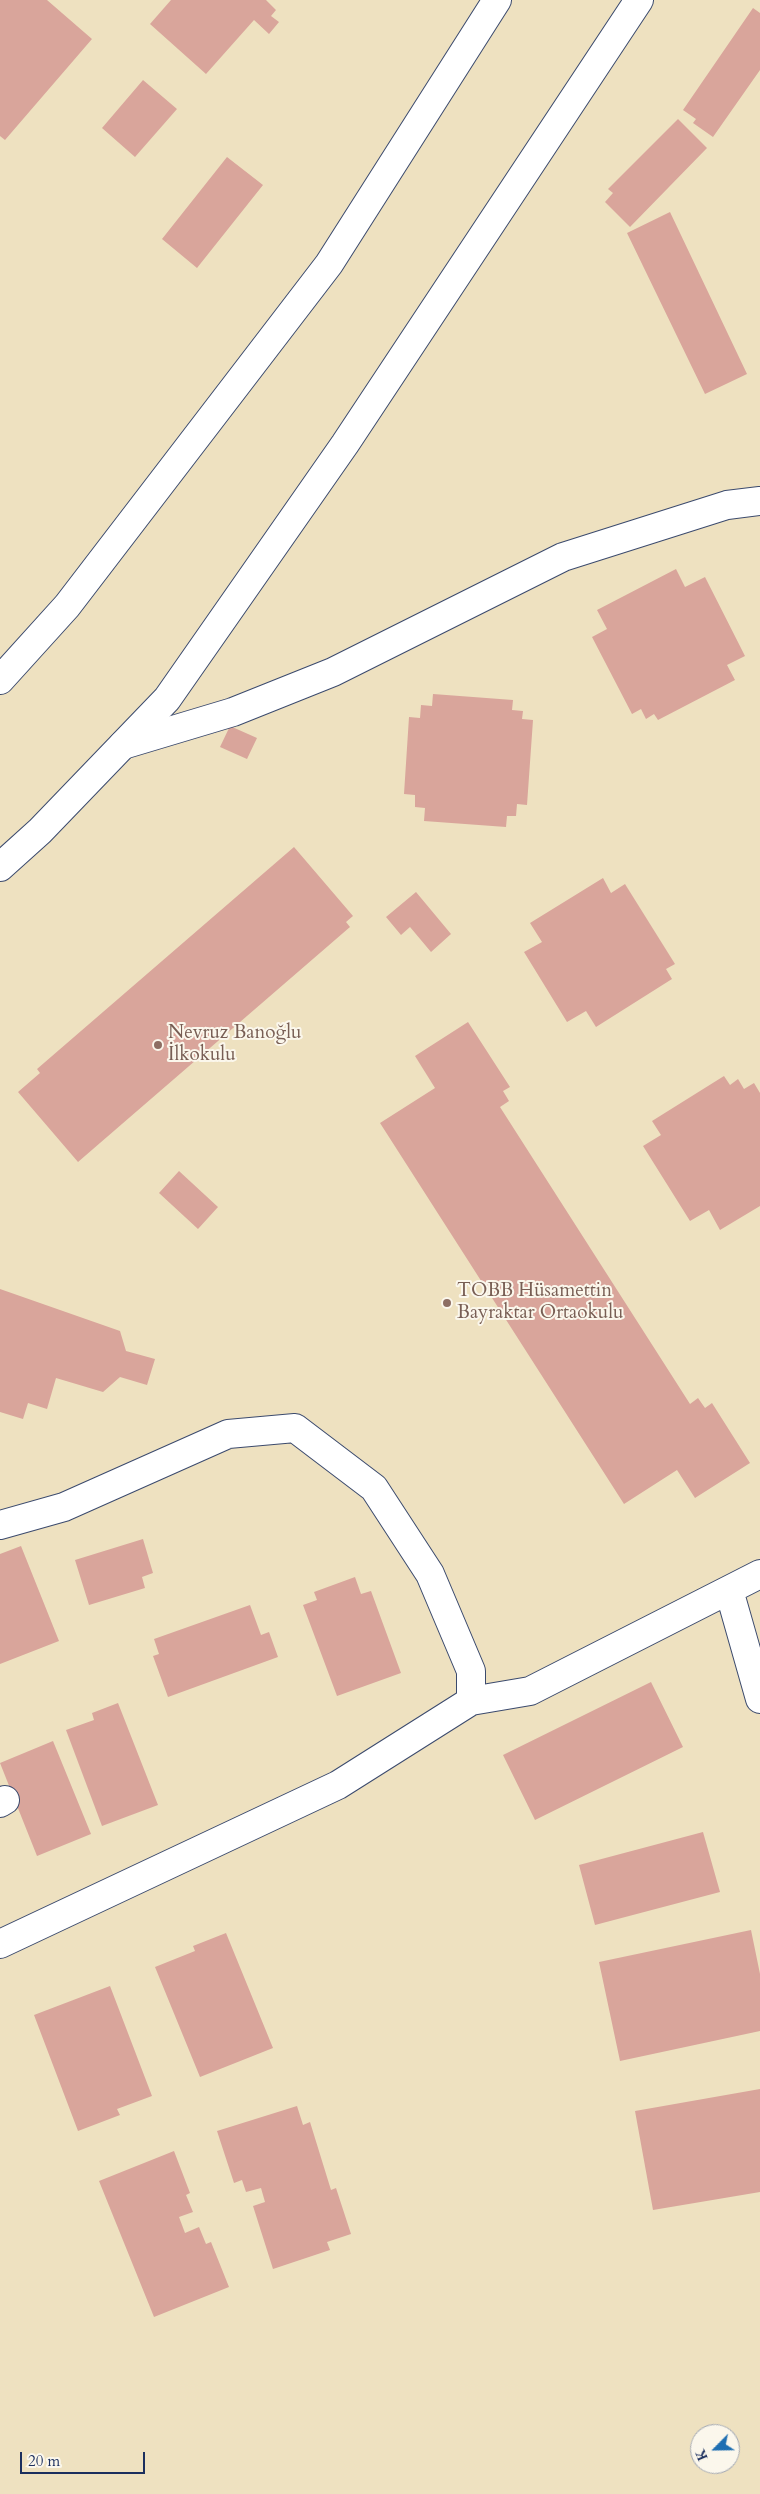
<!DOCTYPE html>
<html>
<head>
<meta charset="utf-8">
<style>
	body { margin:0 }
	#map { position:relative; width:760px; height:2494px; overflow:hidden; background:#eee1c0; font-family:Cardo,serif }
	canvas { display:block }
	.north { position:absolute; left:690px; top:2424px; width:50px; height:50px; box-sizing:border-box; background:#fbf7ec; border:1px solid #a1a7b3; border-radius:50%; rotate:247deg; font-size:14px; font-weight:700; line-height:20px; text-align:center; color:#1b2f5e }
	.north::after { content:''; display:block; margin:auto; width:18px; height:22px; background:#1f6fb2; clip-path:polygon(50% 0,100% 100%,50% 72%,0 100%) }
	.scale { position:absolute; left:20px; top:2452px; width:125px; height:22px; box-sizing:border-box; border:2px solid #1b2f5e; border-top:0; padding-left:6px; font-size:15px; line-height:18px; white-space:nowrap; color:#1b2f5e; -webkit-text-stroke:4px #fbf7ec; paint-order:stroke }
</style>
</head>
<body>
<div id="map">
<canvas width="760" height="2494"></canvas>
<div class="north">K</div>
<div class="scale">20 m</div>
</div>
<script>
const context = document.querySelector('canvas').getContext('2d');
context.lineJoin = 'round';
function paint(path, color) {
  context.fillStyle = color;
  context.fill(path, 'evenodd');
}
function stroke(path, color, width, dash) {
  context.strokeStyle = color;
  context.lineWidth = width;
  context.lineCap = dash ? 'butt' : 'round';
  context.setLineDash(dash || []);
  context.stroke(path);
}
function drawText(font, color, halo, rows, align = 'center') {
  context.font = font + ' Cardo,serif';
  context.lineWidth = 4;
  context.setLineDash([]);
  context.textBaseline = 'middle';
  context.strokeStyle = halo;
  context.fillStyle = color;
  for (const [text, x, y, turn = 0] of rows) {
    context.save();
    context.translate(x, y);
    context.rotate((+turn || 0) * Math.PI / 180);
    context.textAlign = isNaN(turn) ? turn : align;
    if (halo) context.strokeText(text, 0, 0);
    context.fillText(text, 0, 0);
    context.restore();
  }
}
paint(new Path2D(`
	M0,0H47L92,39L5,140L0,136Z
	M171,0H266L276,10L271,16L279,22L269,34L254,20L206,74L150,24Z
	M753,8L760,13V70L713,137L693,123L696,119L683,110Z
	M143,80L177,109L135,157L102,128Z
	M678,119L707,148L630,227L605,202L613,193L608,189Z
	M227,157L263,185L197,268L162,239Z
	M670,212L747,374L705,394L627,233Z
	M676,569L685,587L705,577L745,656L727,665L735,680L658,720L654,714L646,719L641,709L632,714L592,637L607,629L597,610Z
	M433,694L513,700L512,710L523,711L522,719L533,720L527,805L517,804L516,816H507L506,827L424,821L425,808L415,807V795L404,794L409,717L420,718L421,705L432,706Z
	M230,726L257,738L247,759L220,747Z
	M294,847L353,916L346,922L350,927L78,1162L18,1092L40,1073L37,1069Z
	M603,878L611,893L625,884L675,964L666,969L672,979L596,1027L586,1011L567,1022L524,952L542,942L530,923Z
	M416,892L451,934L431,952L410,927L401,935L386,917Z
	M468,1022L510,1087L503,1091L509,1101L500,1107L690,1404L698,1398L705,1408L712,1403L750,1463L695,1498L677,1470L624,1504L380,1123L435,1088L415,1056Z
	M724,1076L730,1085L738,1079L744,1089L754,1083L760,1093V1206L720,1230L709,1210L690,1221L643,1146L661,1135L652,1121Z
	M179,1171L218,1207L198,1229L159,1193Z
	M0,1289L120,1331L126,1351L155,1359L147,1385L120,1377L103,1392L56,1378L47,1409L28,1403L23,1419L0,1412Z
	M143,1539L153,1573L142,1577L145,1588L89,1605L75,1560Z
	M21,1546L59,1641L0,1664V1554Z
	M355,1577L361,1594L371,1591L401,1673L337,1696L303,1605L317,1600L314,1592Z
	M250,1605L261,1635L269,1632L278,1657L168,1697L153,1656L159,1654L154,1639Z
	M651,1682L683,1747L535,1820L503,1755Z
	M118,1703L158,1805L102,1826L66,1730L94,1720L92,1713Z
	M53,1741L91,1834L37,1856L0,1763Z
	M703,1832L720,1892L595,1925L579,1865Z
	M751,1930L760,1974V2031L620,2061L599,1962Z
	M226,1933L273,2048L200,2077L155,1967L195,1951L193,1946Z
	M110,1986L152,2096L117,2109L120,2115L78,2131L34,2015Z
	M760,2089V2192L653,2210L635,2111Z
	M297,2106L303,2125L310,2122L331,2190L336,2188L351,2234L327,2242L330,2250L273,2269L253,2206L265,2202L261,2188L246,2192L242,2180L234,2183L217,2131Z
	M174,2151L190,2193L186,2195L193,2212L179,2217L185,2233L199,2227L206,2244L211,2242L229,2287L154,2317L99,2181Z`), '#d9a59b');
const street = new Path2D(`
	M123,745L233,712L333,672L563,557L727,505L760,501
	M0,1525L64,1507L228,1434L295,1428L374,1488L430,1574L471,1671V1701L338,1785L0,1944
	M729,1590L760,1699
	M471,1701L530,1691L760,1574
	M0,1803L5,1800`);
const secondary = new Path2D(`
	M0,680L67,606L329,264L497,0
	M0,867L40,831L167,699L345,444L639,0`);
stroke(street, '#3b4a6d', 30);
stroke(secondary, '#3b4a6d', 30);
stroke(street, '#fff', 28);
stroke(secondary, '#fff', 28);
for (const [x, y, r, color] of [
	[158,1045,5,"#8d6e63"],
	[447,1303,5,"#8d6e63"]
]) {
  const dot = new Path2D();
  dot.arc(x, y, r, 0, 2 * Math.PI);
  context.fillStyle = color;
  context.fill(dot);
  stroke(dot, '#fbf7ec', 2);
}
drawText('19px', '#785e54', '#fbf7ec', [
	["Nevruz Banoğlu",168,1034],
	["İlkokulu",168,1056],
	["TOBB Hüsamettin",457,1292],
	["Bayraktar Ortaokulu",457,1314]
], 'left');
</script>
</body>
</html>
